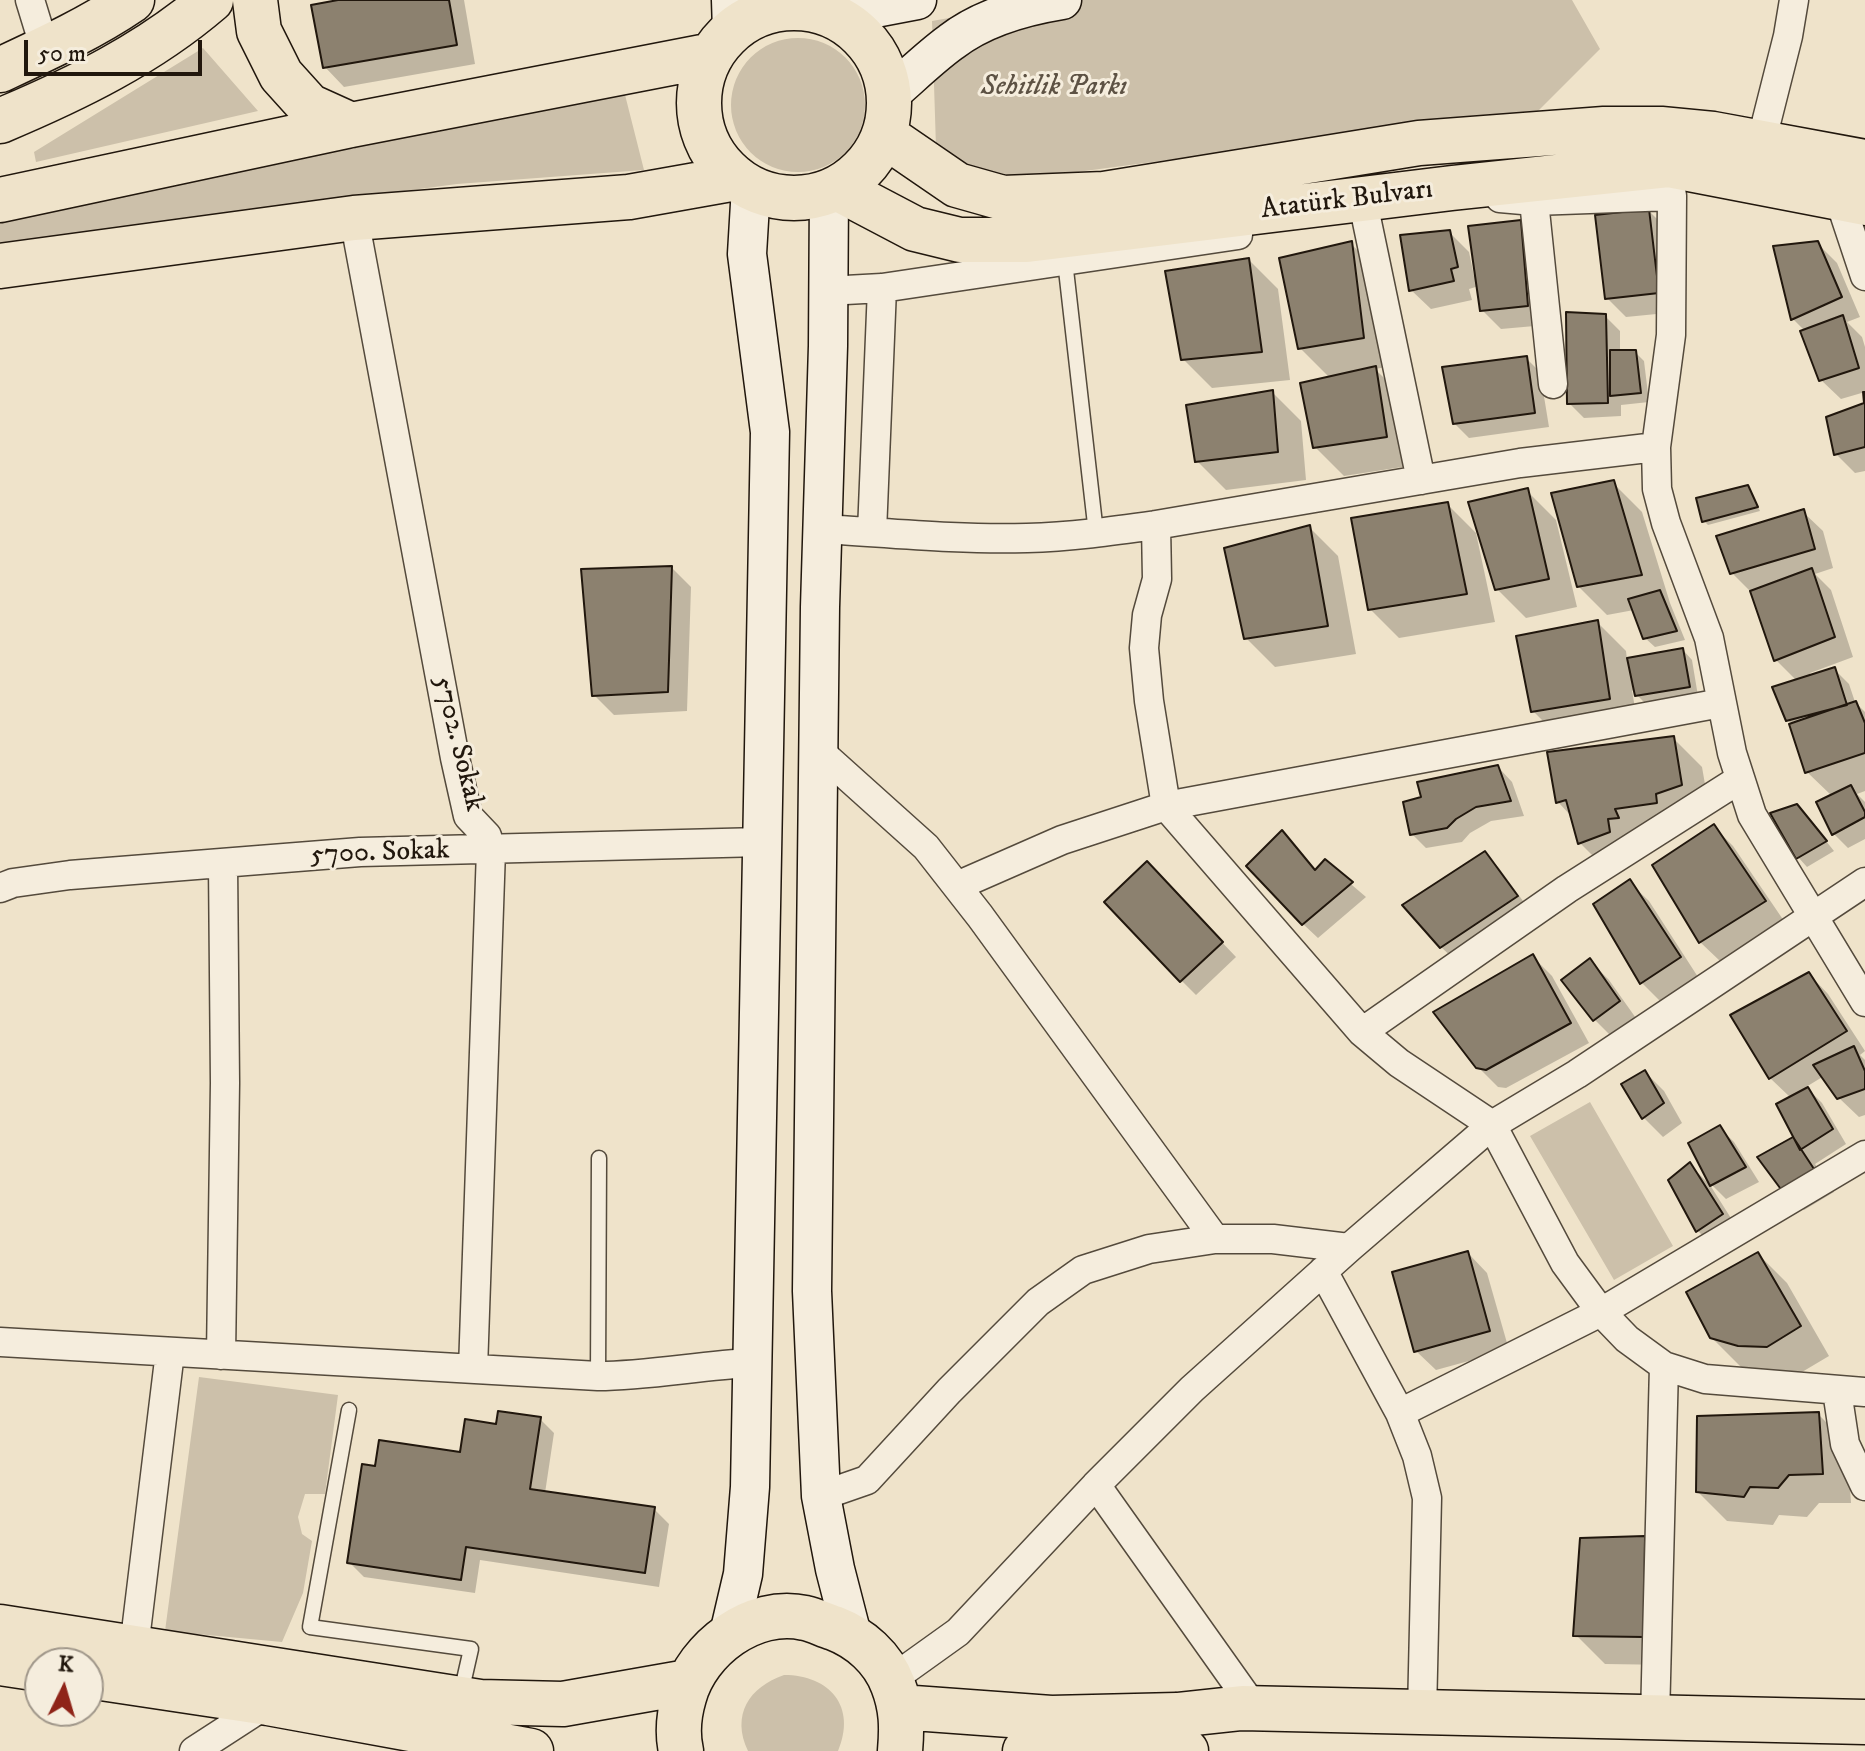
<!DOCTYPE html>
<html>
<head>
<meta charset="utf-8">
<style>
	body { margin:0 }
	#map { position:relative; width:1865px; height:1751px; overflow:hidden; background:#efe3ca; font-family:"IM FELL DW Pica",serif }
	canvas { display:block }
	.north { position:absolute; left:24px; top:1647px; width:80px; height:80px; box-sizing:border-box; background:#f5eddd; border:2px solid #a0978a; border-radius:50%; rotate:5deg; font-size:22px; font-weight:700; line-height:32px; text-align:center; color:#21170d }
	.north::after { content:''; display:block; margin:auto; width:28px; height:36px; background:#8f2418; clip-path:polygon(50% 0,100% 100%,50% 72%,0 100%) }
	.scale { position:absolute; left:24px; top:40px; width:178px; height:36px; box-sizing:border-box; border:4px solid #21170d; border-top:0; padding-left:10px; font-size:24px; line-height:28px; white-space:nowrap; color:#21170d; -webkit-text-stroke:6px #f5eddd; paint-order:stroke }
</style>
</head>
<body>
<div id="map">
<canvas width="1865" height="1751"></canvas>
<div class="north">K</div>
<div class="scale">50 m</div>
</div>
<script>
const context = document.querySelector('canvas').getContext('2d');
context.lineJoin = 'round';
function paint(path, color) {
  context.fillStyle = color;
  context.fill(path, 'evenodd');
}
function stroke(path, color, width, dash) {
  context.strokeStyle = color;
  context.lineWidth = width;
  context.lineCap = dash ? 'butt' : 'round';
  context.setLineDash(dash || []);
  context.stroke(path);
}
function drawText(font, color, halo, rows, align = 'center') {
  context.font = font + ' "IM FELL DW Pica",serif';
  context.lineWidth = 6;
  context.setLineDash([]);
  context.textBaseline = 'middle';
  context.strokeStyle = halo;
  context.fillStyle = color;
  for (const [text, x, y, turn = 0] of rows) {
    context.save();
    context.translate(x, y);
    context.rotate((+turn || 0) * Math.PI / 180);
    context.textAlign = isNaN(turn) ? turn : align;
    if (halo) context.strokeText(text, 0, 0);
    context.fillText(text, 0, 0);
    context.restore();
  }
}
paint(new Path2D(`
	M1052,0H1572L1600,49L1538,111L994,183L937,179L932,21Z
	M731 105a67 67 0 1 1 134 0a67 67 0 1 1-134 0Z
	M203,48L258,111L36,162L34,152Z
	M621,79L644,170L457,184L0,245V221L461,124Z
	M1590,1102L1673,1246L1614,1280L1530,1136Z
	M199,1377L338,1395L325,1494H305L298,1517L302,1534L312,1541L303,1593L282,1642L165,1631Z
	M784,1675C830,1675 857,1707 838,1751H748C731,1715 749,1687 784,1675Z`), '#ccc0aa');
paint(new Path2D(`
	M349,0H464L475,64L344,87L325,67Z
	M1649,211L1668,230L1677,312L1626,317L1607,298Z
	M1520,222L1540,242L1546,325L1501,329L1482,310L1479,286L1469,289L1472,300L1431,309L1411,290L1449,232L1469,252L1474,276Z
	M1817,243L1837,263L1860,317L1847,322L1862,337L1865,347V392L1841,399L1821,380L1805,331L1793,319Z
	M1351,244L1380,272L1392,366L1375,369L1404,398L1415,465L1344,476L1315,447L1330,378L1300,348Z
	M1249,260L1278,289L1290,380L1212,388L1183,359Z
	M1605,316L1620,331V352H1635L1644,361L1649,402L1621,405V416L1584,418L1569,403Z
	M1526,358L1540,372L1549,427L1469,438L1454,423Z
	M1272,392L1301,421L1306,480L1226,490L1197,461Z
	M1865,405V471L1855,473L1836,454Z
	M1613,483L1642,512L1670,603L1685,640L1655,647L1645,638L1634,610L1607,615L1578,586Z
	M1748,487L1760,511L1708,525L1704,521Z
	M1527,491L1556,520L1577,607L1526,618L1497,589Z
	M1447,504L1476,533L1495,622L1399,638L1370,609Z
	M1803,512L1823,531L1833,568L1815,574L1831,590L1853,657L1810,673L1811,677L1834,669L1849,684L1855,702L1865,712V791L1857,794L1865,802V839L1848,848L1834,834L1832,796L1807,772L1793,725L1788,720L1797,681L1776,660L1752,593L1732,573Z
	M1309,527L1338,556L1356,654L1275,667L1246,638Z
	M672,568L691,587L687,711L614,715L594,695Z
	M1597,622L1626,651L1627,660L1683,650L1692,660L1698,696L1646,704L1632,690L1638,727L1562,740L1533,711Z
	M1673,738L1702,767L1710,813L1684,823L1685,831L1643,837L1635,848L1638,861L1609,872L1580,843L1573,818L1558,802Z
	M1498,767L1512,782L1524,816L1491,821L1470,833L1462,842L1426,848L1412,834Z
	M1806,816L1834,851L1807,867L1798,857Z
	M1714,827L1733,846L1784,921L1720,961L1700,942Z
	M1296,847L1317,872L1325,862L1366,897L1318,938L1303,924Z
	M1485,853L1499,868L1531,912L1456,961L1441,947Z
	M1161,878L1236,957L1196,995L1181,980Z
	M1629,882L1649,901L1698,977L1661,1002L1642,983L1596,905Z
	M1532,956L1552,976L1589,1043L1506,1088L1498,1087L1478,1067Z
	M1590,961L1609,980L1638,1021L1614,1039L1595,1020L1564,980Z
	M1809,974L1828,994L1865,1051L1860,1055L1865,1060V1115L1859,1117L1839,1098L1824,1076L1806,1087L1822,1103L1846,1144L1815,1164L1834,1192L1804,1210L1785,1191L1801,1147L1791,1098L1770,1078Z
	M1645,1072L1664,1091L1682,1123L1663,1137L1644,1118L1623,1085Z
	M1720,1128L1734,1142L1759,1182L1726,1199L1712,1185Z
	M1690,1165L1710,1185L1741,1234L1717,1250L1697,1230Z
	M1468,1253L1487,1273L1509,1350L1436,1370L1416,1351Z
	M1758,1254L1787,1283L1829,1356L1797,1375L1768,1374L1741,1367L1711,1337Z
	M1818,1414L1847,1443L1851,1503H1819L1807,1517L1779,1515L1773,1525L1727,1521L1698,1492Z
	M540,1419L554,1433L545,1493L654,1509L669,1524L659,1587L480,1560L475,1593L364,1577L349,1562L377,1468L462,1455L497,1426Z
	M1644,1538L1673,1567L1672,1665L1605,1664L1576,1635Z`), '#0003');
const building = new Path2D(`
	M338,0H449L457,45L323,68L311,5Z
	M1649,209L1659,293L1605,299L1595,215Z
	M1521,220L1528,306L1480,311L1468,226Z
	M1450,230L1458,267L1451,269L1454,281L1409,291L1400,235Z
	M1352,241L1364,338L1298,349L1279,258Z
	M1818,241L1842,297L1791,320L1773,246Z
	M1249,258L1262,352L1181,360L1165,271Z
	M1566,312L1606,314L1608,403L1567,404Z
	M1843,315L1859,368L1819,381L1800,331Z
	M1610,350H1636L1641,393L1610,396Z
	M1527,356L1535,413L1453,424L1442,367Z
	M1376,366L1387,437L1313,448L1300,383Z
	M1273,390L1278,452L1195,462L1186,405Z
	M1863,392H1865V447L1834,455L1826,417L1864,403Z
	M1614,480L1642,575L1577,587L1551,493Z
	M1748,485L1758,507L1702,522L1696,498Z
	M1528,488L1549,579L1495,590L1468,502Z
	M1448,502L1467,594L1368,610L1351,518Z
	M1804,509L1815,549L1730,574L1716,536Z
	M1310,525L1328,626L1244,639L1224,548Z
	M672,566L668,692L592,696L581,569Z
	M1812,568L1835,637L1774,661L1750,591Z
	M1660,590L1677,631L1643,639L1628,599Z
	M1598,620L1610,699L1531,712L1516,636Z
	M1683,648L1690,687L1635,696L1627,658Z
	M1835,667L1847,705L1786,721L1772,687Z
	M1856,701L1865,723V753L1805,773L1789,724Z
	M1674,736L1682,785L1656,794L1657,803L1615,809L1619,818L1608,819L1610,832L1578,844L1566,800L1556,803L1547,752Z
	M1498,765L1511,801L1476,807L1456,819L1447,828L1410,835L1403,802L1421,797L1417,782Z
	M1851,785L1865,812V817L1832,835L1816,802Z
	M1797,804L1827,841L1796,859L1770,813Z
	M1714,824L1766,901L1699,943L1652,865Z
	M1282,830L1315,870L1325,859L1353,882L1302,925L1246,866Z
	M1485,851L1518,896L1440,948L1402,905Z
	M1147,861L1223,942L1180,982L1104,902Z
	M1630,879L1681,957L1640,984L1593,904Z
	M1533,954L1571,1023L1486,1070L1476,1068L1433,1012Z
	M1590,958L1620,1001L1593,1021L1561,980Z
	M1809,972L1847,1031L1769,1079L1730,1015Z
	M1854,1046L1865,1071V1089L1837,1099L1813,1065Z
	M1645,1070L1664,1103L1642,1119L1621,1084Z
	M1808,1087L1833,1129L1800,1150L1776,1104Z
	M1720,1125L1746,1167L1710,1186L1688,1143Z
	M1793,1137L1816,1172L1783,1192L1757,1157Z
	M1690,1162L1723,1214L1696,1232L1668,1180Z
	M1468,1251L1490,1331L1414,1352L1392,1272Z
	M1758,1252L1801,1326L1767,1347L1738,1346L1710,1338L1686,1292Z
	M498,1411L541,1417L530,1489L655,1507L645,1573L466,1547L461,1580L347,1563L362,1464L375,1466L379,1440L460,1452L465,1419L496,1424Z
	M1819,1412L1823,1474L1789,1475L1778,1488L1750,1487L1744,1497L1696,1492L1697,1416Z
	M1645,1536L1644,1637L1573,1636L1580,1538Z`);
paint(building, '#8c816f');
stroke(building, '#21170d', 2);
const lane = new Path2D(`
	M1065,261L1096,533
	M598,1376L599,1158
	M349,1410L310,1627L471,1649L461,1693`);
const street = new Path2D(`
	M30,0L45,49
	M1761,143L1788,36L1794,0
	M1665,150L1672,196L1671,335L1656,447L1657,489L1666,523L1709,638L1732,753L1752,815L1865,1002
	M1835,186L1865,276
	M1500,198L1534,201L1672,196
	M1534,201L1553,384
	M1366,217L1421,480
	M354,218L455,758L468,816L487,836L491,850L473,1369
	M827,291L882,288L1238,235
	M1156,525L1157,579L1147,615L1144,648L1149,701L1166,806L1362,1032L1399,1063L1492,1125L1565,1263L1601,1312L1627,1339L1664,1366L1705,1379L1865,1392
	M822,529C890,533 959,540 1027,538C1070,537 1113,531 1156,525L1520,463L1656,447
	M872,532L882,288
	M818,750L926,847L980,916L1215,1239H1273L1349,1248
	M957,886L1062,840L1166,806L1721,703
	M0,888L13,883L70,875L360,852L762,842
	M1362,1032L1567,889L1740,779
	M1323,1271L1400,1413L1417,1456L1427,1498L1422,1713
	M0,1342L598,1376C650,1376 701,1365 753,1363
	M221,1355L225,1083L223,863
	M1837,1391L1845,1444L1865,1486
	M1400,1413L1601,1312L1865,1155
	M1096,1485L1255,1709
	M821,1496L867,1480L949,1391L1038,1302L1083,1270L1149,1249L1215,1239
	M134,1648L170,1352
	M891,1680L958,1632L1096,1485L1192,1389L1349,1248L1492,1125L1577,1074L1865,882
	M1655,1718L1664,1366
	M194,1751L268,1703`);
const secondary = new Path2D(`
	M731,0L732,31
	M833,16L917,0
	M889,95C909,78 929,58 951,42C982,18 1025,6 1062,0
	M829,191L828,346L820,607L812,1291L821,1496L835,1569L852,1635
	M729,1634L743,1574L750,1487L770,432L747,254L751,187`);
const primary = new Path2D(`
	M255,0L259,31L281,75L309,106L351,125
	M699 103a95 95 0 1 1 190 0a95 95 0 1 1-190 0Z
	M884,135L957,185L1003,198L1104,194L1419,143L1604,129H1661L1713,134L1865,162
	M837,188L915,229L960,240H1027L1452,188L1668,165L1865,203
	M0,200L351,125L712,55
	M0,266L354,218L629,197L736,178
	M0,1627L480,1702L563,1704L688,1682
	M0,1663L40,1669
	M88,1676L268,1703L531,1751
	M900,1707L1051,1718L1177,1715L1242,1708L1865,1722
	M681,1751C677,1733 679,1714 684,1697C697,1649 753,1606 805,1618C815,1620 824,1625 834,1628C860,1638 883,1658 893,1685C902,1708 902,1728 900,1751
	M1025,1751L1043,1749L1186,1751`);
const highway = new Path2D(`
	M0,70C45,49 91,28 132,0
	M0,121C76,89 148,54 211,0`);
stroke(lane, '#544a3c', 17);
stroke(street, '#544a3c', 31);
stroke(secondary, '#21170d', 41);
stroke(primary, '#21170d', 47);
stroke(highway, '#21170d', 47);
stroke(lane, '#f5eddd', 14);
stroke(street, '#f5eddd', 28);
stroke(secondary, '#f5eddd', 38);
stroke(primary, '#efe3ca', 44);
stroke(highway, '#efe3ca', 44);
drawText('italic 28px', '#5d5244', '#f5eddd', [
	["Sehitlik Parkı",1054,88]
]);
drawText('28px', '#21170d', '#f5eddd', [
	["Atatürk Bulvarı",1347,201,-7],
	["5702. Sokak",457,744,76],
	["5700. Sokak",380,854,-2]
]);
</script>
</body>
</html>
